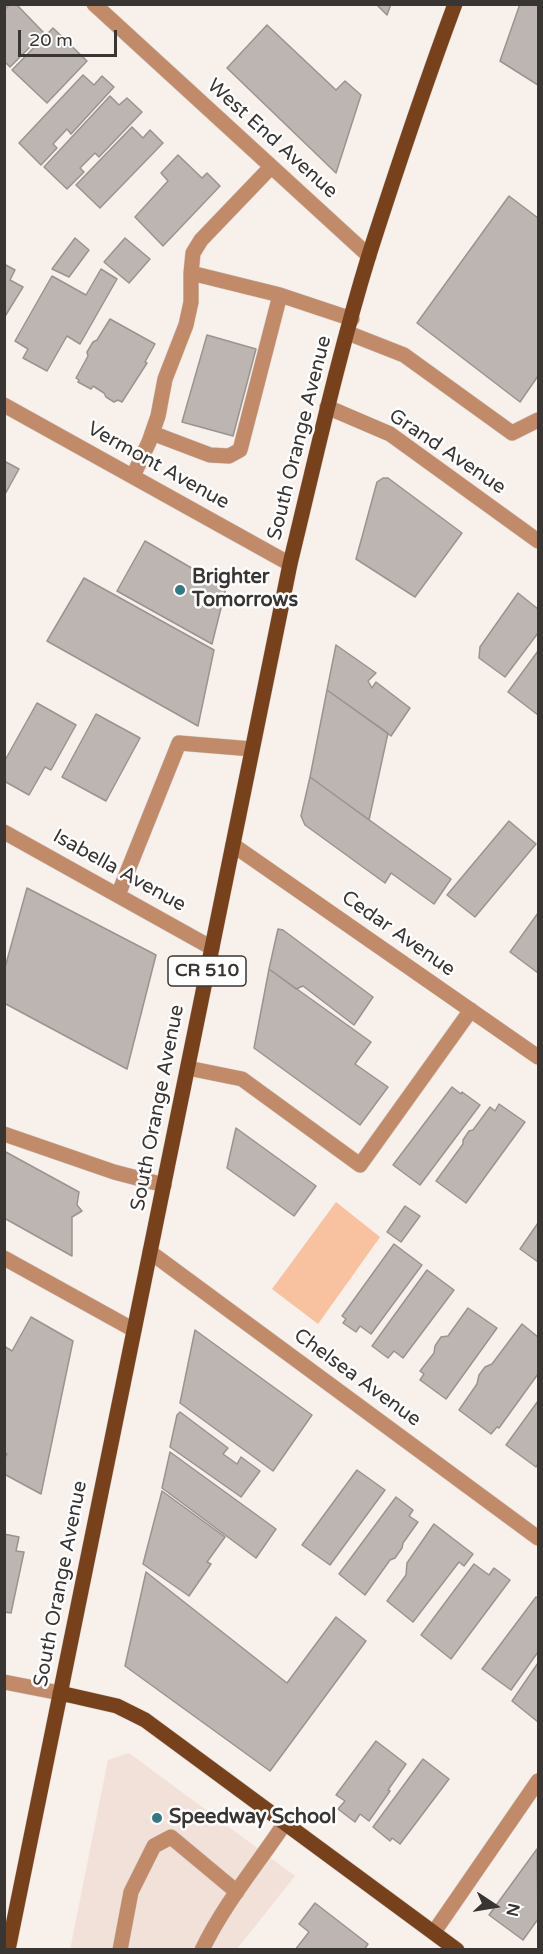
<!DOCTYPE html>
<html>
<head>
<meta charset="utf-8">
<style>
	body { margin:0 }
	#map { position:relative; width:543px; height:1954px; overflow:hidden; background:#f8f0eb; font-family:"Varela Round",sans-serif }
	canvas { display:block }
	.frame { position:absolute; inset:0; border:6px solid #383533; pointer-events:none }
	.north { position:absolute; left:465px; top:1876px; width:60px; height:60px; -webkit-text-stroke:4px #fff; paint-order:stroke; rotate:102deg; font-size:16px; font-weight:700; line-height:24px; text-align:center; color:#383533 }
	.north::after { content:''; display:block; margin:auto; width:21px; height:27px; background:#383533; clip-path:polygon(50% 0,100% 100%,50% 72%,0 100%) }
	.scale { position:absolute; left:18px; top:30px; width:99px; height:27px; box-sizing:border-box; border:3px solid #383533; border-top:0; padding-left:8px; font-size:18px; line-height:21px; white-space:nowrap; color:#383533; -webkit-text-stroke:4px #fff; paint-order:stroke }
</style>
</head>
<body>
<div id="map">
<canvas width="543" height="1954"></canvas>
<div class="frame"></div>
<div class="north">N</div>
<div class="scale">20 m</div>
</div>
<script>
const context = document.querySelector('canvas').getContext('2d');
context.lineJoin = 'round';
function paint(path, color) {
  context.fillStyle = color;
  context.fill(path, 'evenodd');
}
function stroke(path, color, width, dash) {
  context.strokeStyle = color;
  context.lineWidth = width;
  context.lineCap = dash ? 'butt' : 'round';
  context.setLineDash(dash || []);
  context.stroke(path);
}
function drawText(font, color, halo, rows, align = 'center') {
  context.font = font + ' "Varela Round",sans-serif';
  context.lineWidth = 5;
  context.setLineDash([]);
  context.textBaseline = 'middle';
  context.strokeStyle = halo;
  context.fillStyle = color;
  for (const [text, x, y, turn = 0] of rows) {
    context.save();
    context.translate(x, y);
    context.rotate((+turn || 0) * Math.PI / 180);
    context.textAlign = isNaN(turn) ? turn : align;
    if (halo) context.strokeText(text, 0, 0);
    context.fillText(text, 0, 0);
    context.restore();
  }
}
paint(new Path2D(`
	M129,1753L295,1876L237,1949L70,1950L108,1760Z`), '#f1e1d9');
paint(new Path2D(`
	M336,1202L380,1237L318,1324L272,1289Z`), '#f8c1a0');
const building = new Path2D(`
	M10,4H16L44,33L10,67L4,61V10Z
	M376,4H391L387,15Z
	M520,4H538V85L500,61Z
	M267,25L336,90L345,81L361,95L336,173L227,68Z
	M53,28L87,61L47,103L12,70Z
	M83,75L94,85L102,76L114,87L71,134L67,129L53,144L57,148L41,165L19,143Z
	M110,96L119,105L127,98L142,112L99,157L95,153L80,168L84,172L67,189L44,167Z
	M132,127L143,138L150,130L163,143L100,208L76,185Z
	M178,155L202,178L207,173L220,186L163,246L135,217L168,181L161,173Z
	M509,196L538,218V376L520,402L417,323Z
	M75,238L89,250L69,277L52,269Z
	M125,238L150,259L129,283L104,262Z
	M4,264L15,270L10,280L23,287L4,318Z
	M101,269L117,279L80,344L67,336L47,371L23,358L28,349L15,341L52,276L86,295Z
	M110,319L155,344L145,362L147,363L122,402L118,400L114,402L106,397L104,393L93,386L91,389L78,382L79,380L76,378L88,356L87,352L93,342L97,340Z
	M207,335L256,349L233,436L182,422Z
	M4,461L19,469L4,496Z
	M383,478H388L462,533L415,597L356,559L377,482Z
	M145,541L226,588L212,644L117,591Z
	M84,578L214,650L198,726L47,641Z
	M518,593L538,609V633L505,677L479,658L480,647Z
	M336,645L376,673L368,681L372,688L376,682L410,708L391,736L327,690Z
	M538,651V715L508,692Z
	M327,690L388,733L369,820L310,777Z
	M37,703L76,725L51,770L45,767L29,795L4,781V762Z
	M96,714L140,738L106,801L62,777Z
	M310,777L451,879L434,904L391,873L385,883L305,825L301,816Z
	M509,821L536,844L475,917L447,895Z
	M27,888L156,955L127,1069L4,1003V971Z
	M538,913V973L510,952Z
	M278,929L283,930L373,997L354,1025L303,986L296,989L269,969Z
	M269,969L371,1042L355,1064L388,1087L360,1125L254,1048Z
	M452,1087L461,1094L462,1092L480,1105L420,1185L393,1165Z
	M499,1104L525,1122L466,1203L436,1181L463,1144V1140L469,1131L473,1130L490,1107L495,1111Z
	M236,1128L316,1186L294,1216L227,1168Z
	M4,1151L79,1192L77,1205L82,1211L72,1217V1256L4,1218Z
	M405,1206L420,1216L401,1242L387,1232Z
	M538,1223V1262L520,1249Z
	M394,1244L422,1265L371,1334L360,1326L356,1332L343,1323L346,1319L342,1316Z
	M427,1270L454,1290L403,1358L394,1351L388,1358L372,1346Z
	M468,1308L497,1328L446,1399L420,1380L424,1374L420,1371L434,1353L435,1346L441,1337L448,1336Z
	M31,1317L73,1341L41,1494L4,1474V1459L7,1454L4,1453V1346L12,1351Z
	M522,1324L538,1337V1374L499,1428L497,1427L491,1434L459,1410L477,1384L479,1375L485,1367L492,1364Z
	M195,1330L312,1415L273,1471L180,1403Z
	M538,1401V1464L536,1467L506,1445Z
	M180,1412L228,1448L223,1454L237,1464L241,1457L260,1471L241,1497L170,1447L177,1415Z
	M170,1452L276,1529L256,1558L162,1488Z
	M357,1470L385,1490L330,1565L302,1545Z
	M162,1491L225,1537L207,1562L211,1564L189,1596L143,1564Z
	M396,1497L413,1510L409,1516L418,1522L403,1543L402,1548L395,1558L390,1560L365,1595L339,1574Z
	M434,1524L473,1554L464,1566L459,1562L413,1622L387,1601L406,1575L407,1563Z
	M4,1534L19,1537L16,1551L24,1552L11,1613L4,1612Z
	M474,1564L489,1575L494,1568L510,1580L451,1659L421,1635Z
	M146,1572L287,1683L336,1617L366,1641L270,1771L125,1666Z
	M536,1597L538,1598V1652L511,1690L482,1669Z
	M538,1663V1722L512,1701Z
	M376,1741L406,1764L388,1790L390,1791L369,1821L360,1814L355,1822L338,1809L345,1801L336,1795Z
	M423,1759L449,1779L400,1844L392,1838L390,1841L373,1827Z
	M537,1849L538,1919L523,1940L489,1915Z
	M315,1903L368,1944L364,1950H295L309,1932L299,1924Z`);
paint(building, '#bdb5b1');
stroke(building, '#9a938f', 1.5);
const minor = new Path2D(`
	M94,4L369,256
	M191,273L280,295L352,319
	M348,333L404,355L512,433L538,420
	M4,405L290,564
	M327,407L390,434L538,541
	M152,433L210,455L229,456L240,450L280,295
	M133,476L149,442L158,416L165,379L186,325L191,302V273L193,253L201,240L271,167
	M4,832L212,948
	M233,845L538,1057
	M118,895L179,743L252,749
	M188,1068L242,1079L360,1165L471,1010
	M4,1134L114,1172L164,1185
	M150,1252L538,1538
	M4,1258L134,1330
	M4,1682L60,1693
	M434,1932L538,1781
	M120,1950L131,1892L154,1846L171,1837L237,1892
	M202,1950C224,1904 257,1865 285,1823`);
const major = new Path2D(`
	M60,1693L117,1706L145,1720L457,1950
	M8,1950L290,564C315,461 338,356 369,255C396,171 424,87 455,4`);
stroke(minor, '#d5ceca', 16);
stroke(major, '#d5ceca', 16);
stroke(new Path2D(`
	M4,1721H6`), '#a5a09c', 4, [4.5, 3]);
stroke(minor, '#c18b6a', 15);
stroke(major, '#77411b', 15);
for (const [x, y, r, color] of [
	[180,590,6,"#327a82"],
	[157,1818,6,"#327a82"]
]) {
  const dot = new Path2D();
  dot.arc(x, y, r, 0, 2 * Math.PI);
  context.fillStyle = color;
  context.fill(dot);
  stroke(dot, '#fff', 2);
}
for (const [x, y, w] of [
	[207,971,78]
]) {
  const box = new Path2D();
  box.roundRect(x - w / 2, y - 15, w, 30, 4.5);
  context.fillStyle = '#fff';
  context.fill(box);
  stroke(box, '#383533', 1.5);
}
drawText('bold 18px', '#383533', null, [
	["CR 510",207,971]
]);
drawText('20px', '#383533', '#fff', [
	["West End Avenue",272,139,42],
	["South Orange Avenue",300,438,-76],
	["Grand Avenue",447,452,34],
	["Vermont Avenue",158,466,29],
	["Isabella Avenue",119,871,29],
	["Cedar Avenue",398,934,35],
	["South Orange Avenue",158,1108,-79],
	["Chelsea Avenue",357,1378,36],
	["South Orange Avenue",61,1584,-79]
]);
drawText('bold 20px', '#383533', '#fff', [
	["Brighter",192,578],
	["Tomorrows",192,601],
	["Speedway School",169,1818]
], 'left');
</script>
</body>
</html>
